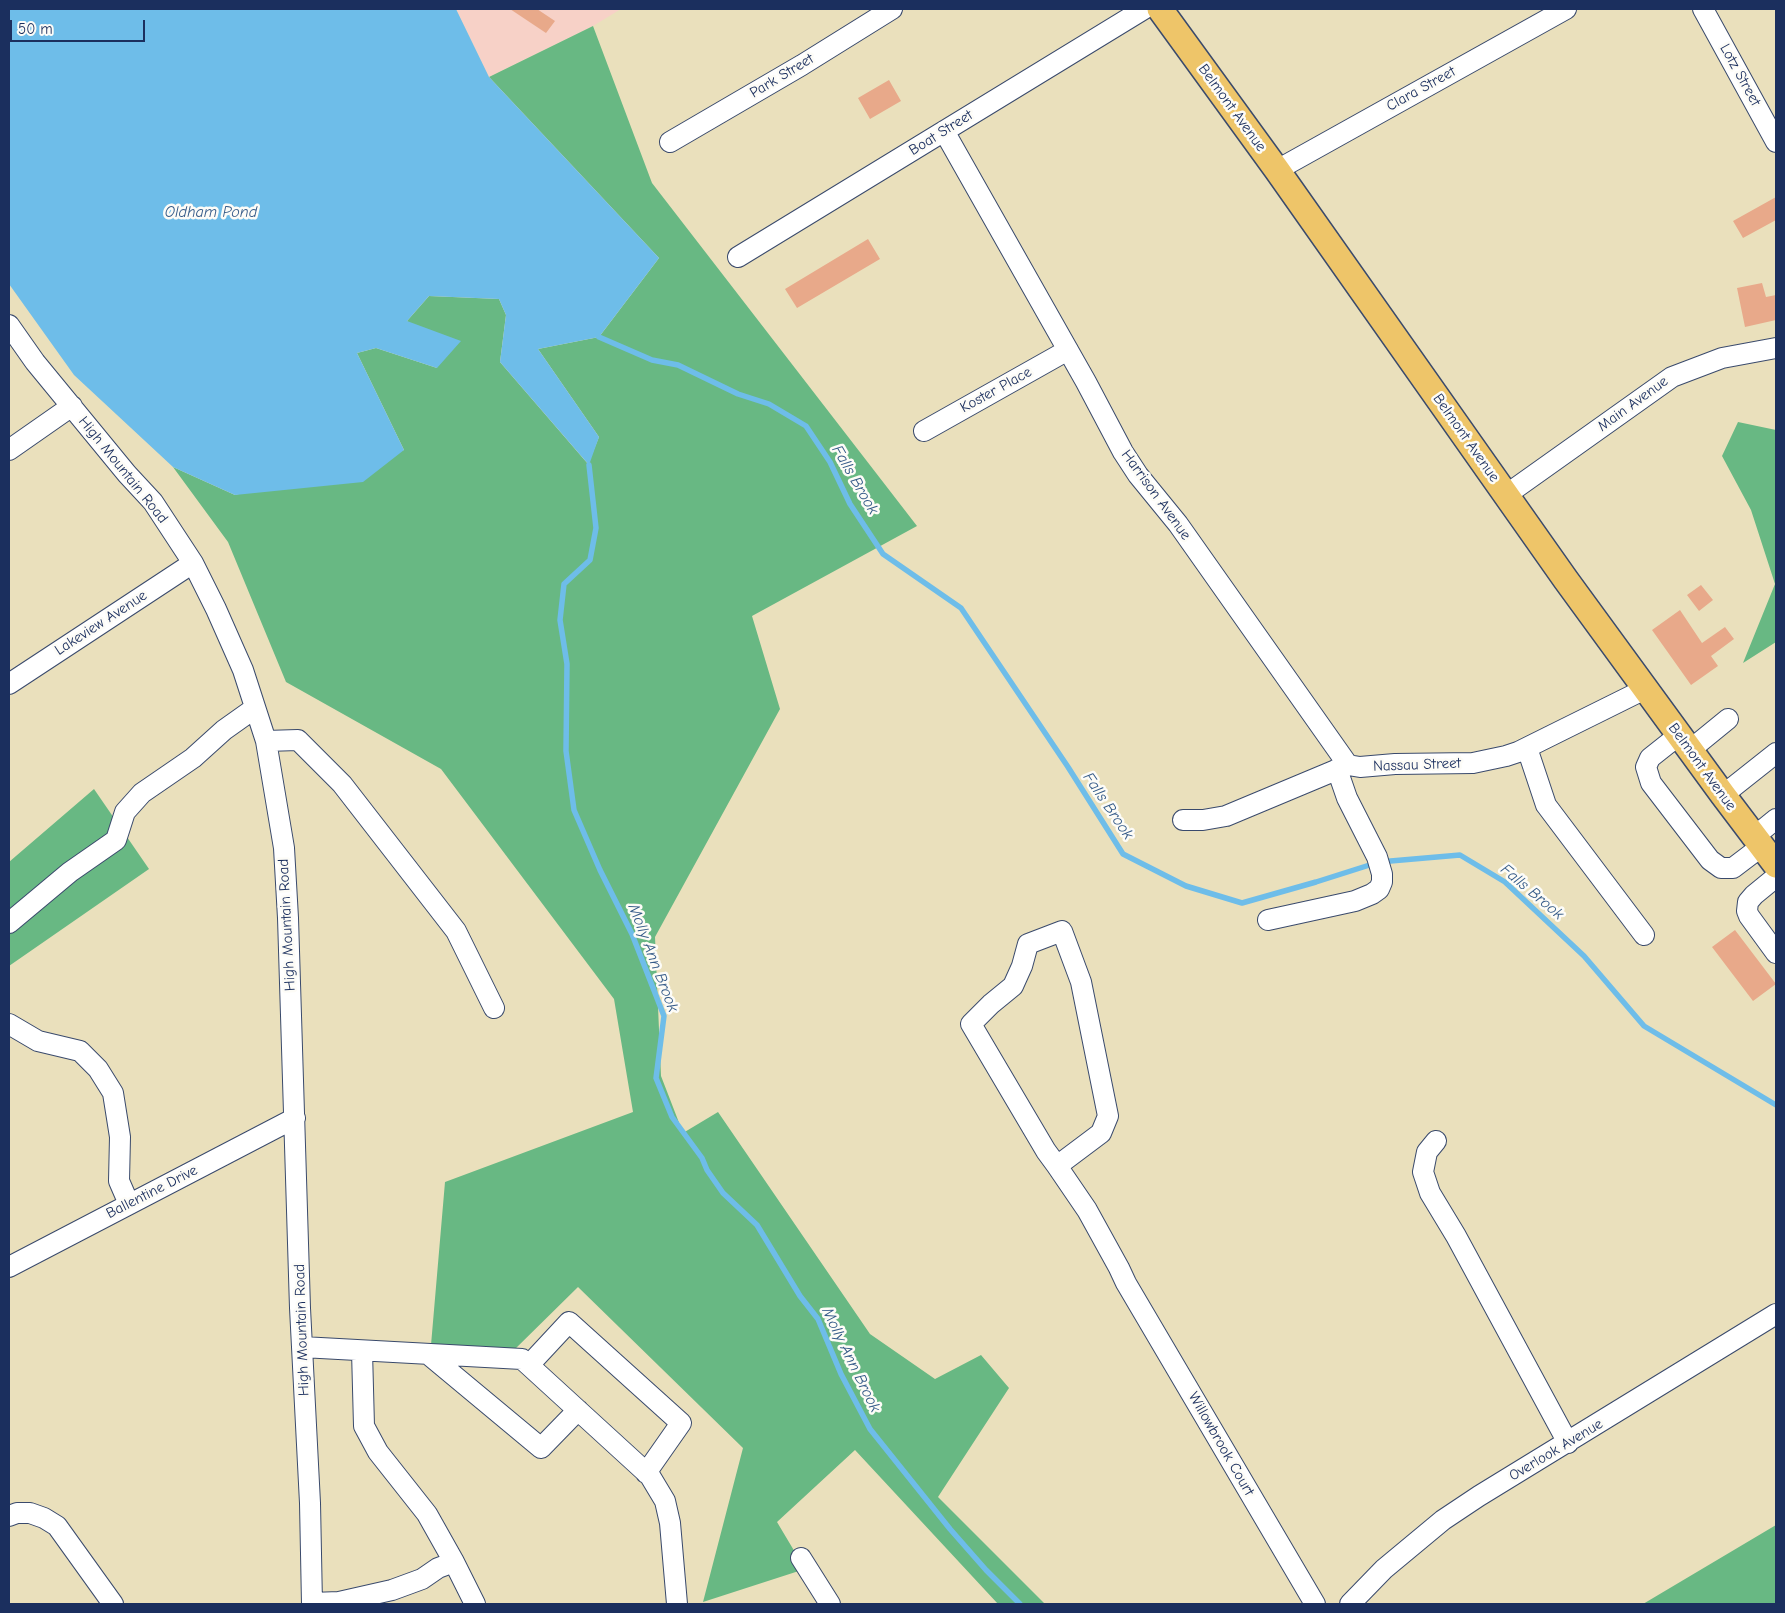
<!DOCTYPE html>
<html>
<head>
<meta charset="utf-8">
<style>
	body { margin:0 }
	#map { position:relative; width:1785px; height:1613px; overflow:hidden; background:#eae0bc; font-family:"Comic Neue",sans-serif }
	canvas { display:block }
	.frame { position:absolute; inset:0; border:10px solid #1b2f5e; pointer-events:none }
	.scale { position:absolute; left:10px; top:20px; width:135px; height:22px; box-sizing:border-box; border:2px solid #1b2f5e; border-top:0; padding-left:6px; font-size:15px; line-height:18px; white-space:nowrap; color:#1b2f5e; -webkit-text-stroke:4px #fdfcf7; paint-order:stroke }
</style>
</head>
<body>
<div id="map">
<canvas width="1785" height="1613"></canvas>
<div class="frame"></div>
<div class="scale">50 m</div>
</div>
<script>
const g = document.querySelector('canvas').getContext('2d');
g.lineJoin = 'round';
function paint(path, color) { g.fillStyle = color; g.fill(path, 'evenodd'); }
const shape = rows => new Path2D(rows.map(r => 'M' + r).join(''));
function strokePath(path, color, width, dash) { g.strokeStyle = color; g.lineWidth = width; g.lineCap = dash ? 'butt' : 'round'; g.setLineDash(dash || []); g.stroke(path); }
function drawText(font, color, halo, rows, align = 'center') {
  g.font = font + ' "Comic Neue",sans-serif'; g.lineWidth = 5; g.setLineDash([]); g.textBaseline = 'middle'; g.strokeStyle = halo; g.fillStyle = color; for (const [text, x, y, turn = 0] of rows) {
    g.save(); g.translate(x, y); g.rotate((+turn || 0) * Math.PI / 180); g.textAlign = isNaN(turn) ? turn : align; if (halo) g.strokeText(text, 0, 0); g.fillText(text, 0, 0); g.restore();
  }
}
const built = shape([
	[456,9,621,9,593,26,489,77]
]);
const forest = shape([
	[593,26,652,183,917,526,752,616,780,709,655,937,661,1076,683,1133,718,1112,870,1334,935,1379,981,1355,1009,1388,938,1497,1045,1604,998,1604,855,1450,777,1522,805,1569,703,1602,743,1448,578,1287,512,1352,431,1345,445,1182,633,1112,614,999,441,769,286,682,228,542,173,467,235,495,404,450,357,353,376,348,437,368,407,321,429,296,499,299,506,315,500,362,588,464,599,437,538,349,599,337,659,258,489,77],
	[1738,422,1776,430,1776,642,1743,663,1775,584,1751,510,1722,456],
	[94,789,149,869,9,966,9,862],
	[1776,1525,1776,1604,1643,1604]
]);
const water = shape([
	[9,9,456,9,489,77,659,258,599,337,538,349,599,437,589,465,500,362,506,315,499,299,429,296,407,321,461,341,437,368,376,348,357,353,404,450,363,482,235,495,173,467,74,375,9,284]
]);
const stream = shape([
	[599,337,652,360,678,365,738,394,769,404,806,426,830,462,850,504,883,554,961,608,1068,767,1123,854,1186,886,1242,903,1316,882,1379,862,1460,855,1505,882,1584,956,1644,1026,1776,1105],
	[589,465,596,528,590,560,564,584,560,620,567,664,566,751,574,810,600,870,632,934,664,1016,656,1078,672,1117,702,1158,707,1170,723,1193,757,1225,800,1296,818,1319,841,1374,870,1429,950,1529,986,1570,1020,1604]
]);
const building = shape([
	[510,9,537,9,555,21,546,33],
	[889,80,901,101,870,119,858,98],
	[1776,197,1776,220,1743,238,1733,221],
	[868,239,880,259,797,308,785,289],
	[1762,283,1766,297,1776,295,1776,320,1745,327,1737,288],
	[1701,585,1713,600,1699,611,1687,595],
	[1680,610,1702,643,1725,627,1734,639,1711,656,1718,666,1691,685,1652,630],
	[1735,930,1776,984,1753,1001,1712,947]
]);
const minor = shape([
	[1703,9,1776,142],
	[944,131,1086,382,1123,452,1138,475,1178,524,1348,765],
	[670,142,802,65,892,9],
	[1277,170,1566,9],
	[738,257,1144,9],
	[9,325,35,362,127,474,153,502,193,563,216,609,243,670,266,741,284,848,288,918,300,1308,310,1503,312,1604],
	[924,431,1068,350],
	[9,450,72,406],
	[1506,495,1672,377,1722,358,1776,348],
	[9,684,193,563],
	[1679,735,1650,758,1646,767,1651,783,1710,860,1721,868,1733,868,1762,846],
	[266,741,298,740,342,784,456,931,494,1008],
	[1527,748,1546,805,1644,935],
	[1690,750,1728,719],
	[1723,795,1776,753],
	[1183,820,1203,820,1226,816,1348,765,1360,767,1395,764,1473,763,1506,756,1518,752,1645,689],
	[1755,836,1776,819],
	[1776,877,1754,895,1748,902,1747,911,1749,916,1776,953],
	[1268,920,1355,901,1372,894,1379,889,1382,882,1382,874,1377,857,1347,798,1337,769],
	[9,923,70,872,116,840,125,812,142,793,193,758,224,730,255,708],
	[9,1024,38,1041,80,1051,98,1069,113,1093,120,1137,119,1181,129,1204],
	[1436,1141,1427,1152,1423,1172,1430,1193,1456,1236,1568,1443],
	[1057,1166,1101,1133,1108,1116,1081,982,1062,931,1028,944,1022,966,1013,986,991,1004,971,1024,1046,1151,1057,1166,1087,1210,1119,1268,1126,1283,1315,1604],
	[9,1267,295,1118],
	[302,1347,522,1359,650,1476,665,1501,670,1523,677,1604],
	[428,1354,541,1448,578,1410],
	[529,1365,569,1322,681,1423,646,1473],
	[9,1516,17,1513,30,1513,44,1518,57,1526,113,1604],
	[801,1558,830,1604],
	[454,1562,475,1604],
	[312,1603,339,1602,392,1590,422,1579,438,1568,454,1562,427,1514,378,1452,364,1426,362,1351],
	[1350,1604,1384,1569,1443,1520,1479,1496,1776,1314]
]);
const major = shape([
	[1160,9,1277,170,1566,580,1723,795,1776,865]
]);
const streetNames = [
	["Lotz Street",1740,75,61],
	["Park Street",782,76,-31],
	["Clara Street",1421,89,-29],
	["Belmont Avenue",1232,108,54],
	["Boat Street",941,133,-32],
	["Koster Place",996,390,-29],
	["Main Avenue",1633,404,-36],
	["Belmont Avenue",1466,438,55],
	["High Mountain Road",123,470,51],
	["Harrison Avenue",1156,495,54],
	["Lakeview Avenue",101,623,-33],
	["Nassau Street",1417,765,-2],
	["Belmont Avenue",1702,767,54],
	["High Mountain Road",287,925,-93],
	["Ballentine Drive",152,1192,-27],
	["High Mountain Road",302,1330,-92],
	["Willowbrook Court",1221,1444,60],
	["Overlook Avenue",1556,1450,-31]
];
const waterNames = [
	["Oldham Pond",211,212],
	["Falls Brook",855,480,60],
	["Falls Brook",1108,806,56],
	["Falls Brook",1532,892,40],
	["Molly Ann Brook",653,958,69],
	["Molly Ann Brook",851,1360,64]
];
paint(built, '#f7d1c7');
paint(forest, '#68b883');
paint(water, '#6ebde9');
strokePath(stream, '#6ebde9', 5.5);
paint(building, '#e8a98a');
strokePath(minor, '#3a4a6c', 22);
strokePath(major, '#3a4a6c', 28);
strokePath(minor, '#fff', 20);
strokePath(major, '#eec569', 25);
drawText('15px', '#1b2f5e', '#fdfcf7', streetNames);
drawText('italic 16px', '#345a88', '#fdfcf7', waterNames);
</script>
</body>
</html>
